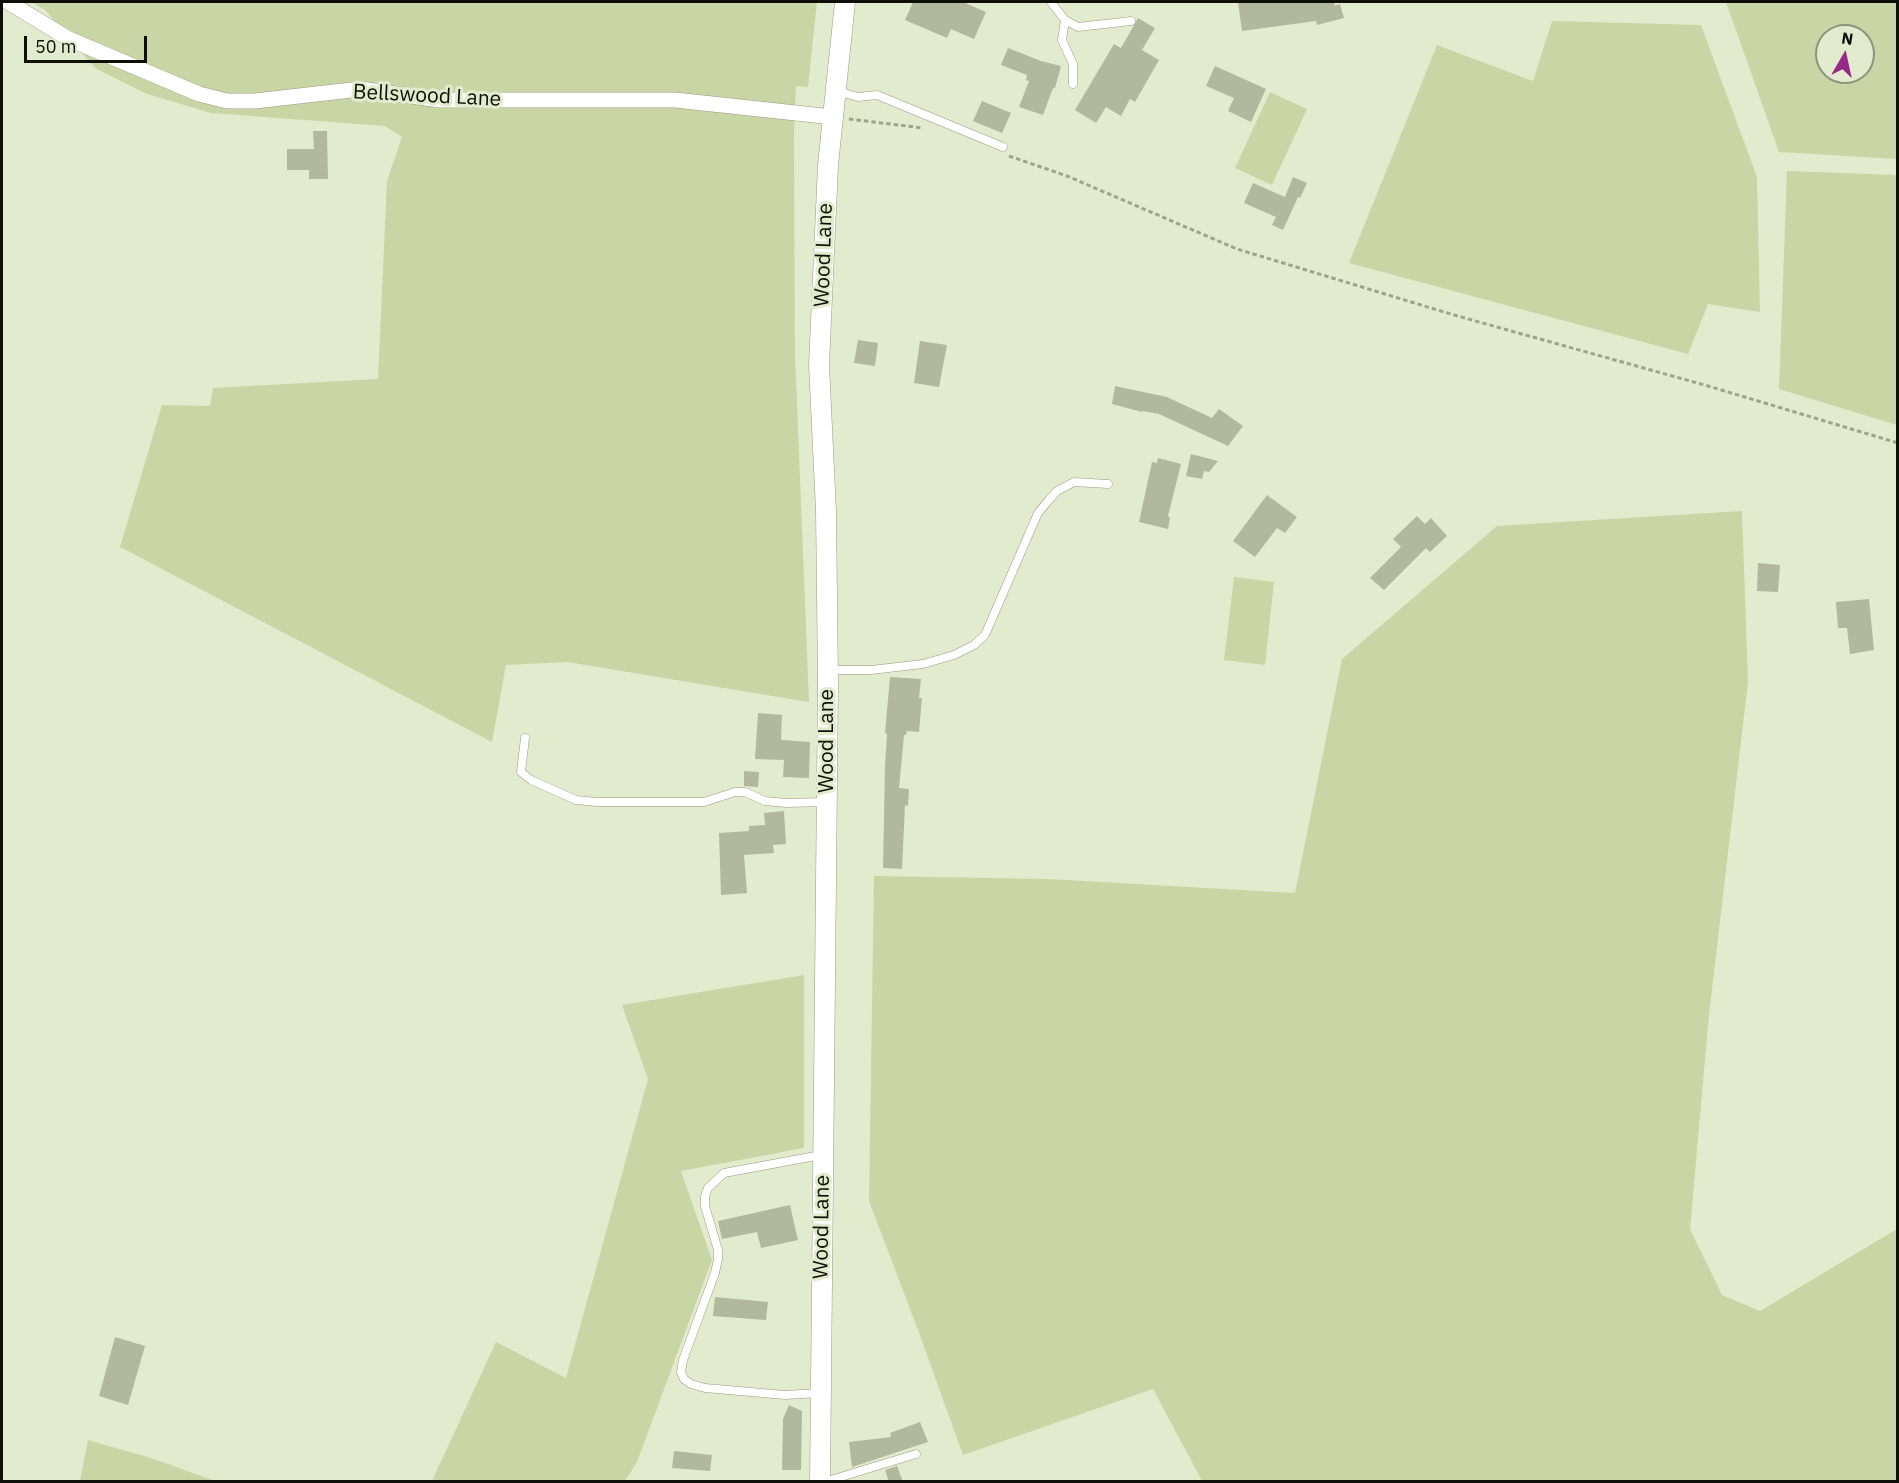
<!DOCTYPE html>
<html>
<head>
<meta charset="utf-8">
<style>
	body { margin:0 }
	#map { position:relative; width:1899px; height:1483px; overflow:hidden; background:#e3ebce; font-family:"IBM Plex Sans",sans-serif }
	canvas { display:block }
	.frame { position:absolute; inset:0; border:3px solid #0e1007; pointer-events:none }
	.north { position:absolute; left:1815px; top:24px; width:60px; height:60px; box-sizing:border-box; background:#e3ebce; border:2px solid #8e937e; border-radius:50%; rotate:9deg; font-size:16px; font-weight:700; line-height:24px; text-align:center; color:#0e1007 }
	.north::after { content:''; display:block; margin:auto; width:21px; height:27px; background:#952889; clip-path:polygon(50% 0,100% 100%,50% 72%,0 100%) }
	.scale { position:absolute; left:24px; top:36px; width:123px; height:27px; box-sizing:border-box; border:3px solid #0e1007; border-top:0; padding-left:8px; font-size:18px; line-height:21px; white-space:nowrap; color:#0e1007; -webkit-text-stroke:4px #e3ebce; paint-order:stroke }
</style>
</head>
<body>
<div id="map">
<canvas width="1899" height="1483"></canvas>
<div class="frame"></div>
<div class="north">N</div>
<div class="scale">50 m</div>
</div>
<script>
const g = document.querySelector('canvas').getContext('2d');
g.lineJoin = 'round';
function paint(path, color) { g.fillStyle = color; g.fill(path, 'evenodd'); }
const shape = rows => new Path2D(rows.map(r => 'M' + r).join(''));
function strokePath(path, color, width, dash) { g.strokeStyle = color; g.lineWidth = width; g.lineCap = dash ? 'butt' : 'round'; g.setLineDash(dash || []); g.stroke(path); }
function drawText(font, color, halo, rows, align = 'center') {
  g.font = font + ' "IBM Plex Sans",sans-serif'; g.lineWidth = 6; g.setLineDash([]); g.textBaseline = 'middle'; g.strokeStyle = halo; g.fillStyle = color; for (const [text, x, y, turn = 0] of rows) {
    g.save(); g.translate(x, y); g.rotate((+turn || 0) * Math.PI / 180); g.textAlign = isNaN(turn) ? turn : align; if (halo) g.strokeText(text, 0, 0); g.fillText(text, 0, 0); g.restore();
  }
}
const green = shape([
	[32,2,817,2,808,87,796,86,794,136,795,354,809,702,567,662,506,665,492,742,120,547,162,405,210,406,213,388,378,379,387,181,402,137,385,126,211,113,147,94,95,68,45,10],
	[1726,2,1897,2,1897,159,1779,152],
	[1827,36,1863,36,1863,72,1827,72],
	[1552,21,1701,25,1757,177,1760,312,1708,304,1688,354,1349,263,1437,45,1533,81],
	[1270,92,1307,109,1272,185,1235,168],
	[1787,171,1897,175,1897,425,1779,389],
	[1742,511,1748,682,1709,1015,1690,1229,1722,1295,1760,1311,1897,1229,1897,1481,1202,1481,1153,1389,963,1455,918,1330,869,1201,874,876,1048,879,1295,893,1342,659,1497,526],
	[1234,577,1274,582,1265,665,1224,660],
	[804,975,804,1148,681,1171,712,1260,637,1462,625,1481,432,1481,496,1342,566,1378,648,1079,622,1005],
	[88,1440,154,1459,215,1481,80,1481]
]);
const building = shape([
	[913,2,963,2,986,12,974,39,951,29,947,38,905,20],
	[1238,2,1334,2,1335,6,1340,4,1344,18,1317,25,1316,21,1242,31],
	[1138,18,1155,28,1142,50,1159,60,1135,102,1130,99,1121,116,1106,107,1096,123,1075,110,1114,44,1121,48],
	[1008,48,1041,61,1061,66,1055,88,1053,88,1043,115,1019,107,1029,81,1026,80,1027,75,1001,65],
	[1215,66,1266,89,1251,122,1228,111,1234,98,1206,86],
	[982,101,1011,113,1002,133,973,121],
	[313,131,327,131,328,179,309,179,309,170,287,170,287,149,314,149],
	[1293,177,1307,183,1300,198,1298,197,1283,230,1272,225,1276,217,1244,203,1253,183,1285,197],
	[858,340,878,343,875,366,854,363],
	[920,341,947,345,939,387,914,383],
	[1115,386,1167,397,1212,418,1219,409,1243,426,1228,446,1159,414,1143,411,1142,412,1112,404],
	[1191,454,1218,461,1209,472,1204,471,1202,479,1186,476],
	[1158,458,1181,464,1168,516,1170,518,1168,529,1139,522,1152,462,1157,463],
	[1267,495,1297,517,1285,533,1277,528,1255,557,1233,541],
	[1417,516,1425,524,1431,518,1447,536,1430,552,1426,548,1384,590,1370,578,1401,547,1393,539],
	[1758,563,1780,565,1778,592,1757,591],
	[1869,599,1874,650,1850,654,1847,628,1838,628,1836,602],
	[890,677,921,679,919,698,922,698,919,732,907,731,906,735,904,735,899,788,909,789,908,806,905,805,902,869,883,868,885,766,887,734,885,733],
	[758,713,782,715,781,740,810,742,809,778,783,777,784,760,755,759],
	[744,771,759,772,758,787,744,786],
	[784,811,786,844,773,845,774,853,744,855,747,893,721,895,719,833,749,831,749,826,765,825,764,813],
	[790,1205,798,1240,761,1248,757,1232,722,1239,718,1221],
	[715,1297,768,1302,766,1320,713,1316],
	[115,1337,145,1346,128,1405,99,1396],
	[789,1405,802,1411,801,1470,782,1470,783,1419],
	[920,1422,928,1442,852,1467,849,1442,891,1437,890,1433],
	[674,1451,712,1455,710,1471,672,1468],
	[897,1466,903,1482,889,1482,885,1470]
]);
const path = shape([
	[849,119,923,128],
	[1009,156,1067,176,1237,249,1454,315,1708,386,1898,443]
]);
const service = shape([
	[1051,2,1065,20,1078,27,1131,21],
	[1065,20,1062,40,1073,64,1073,84],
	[837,91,858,97,877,95,1003,147],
	[829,670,871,670,923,664,954,655,974,645,985,635,1038,513,1049,500,1057,491,1074,482,1108,484],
	[525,738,521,772,531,780,576,800,597,802,704,802,735,792,745,792,765,801,786,803,825,802],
	[819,1393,785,1395,705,1388,691,1384,684,1379,681,1372,683,1360,715,1273,718,1259,718,1250,705,1206,705,1196,708,1188,724,1173,821,1155],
	[824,1482,916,1454]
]);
const minor = shape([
	[8,2,69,39,199,94,227,101,255,101,360,89,440,100,675,100,833,117]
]);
const tertiary = shape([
	[820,1482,828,682,826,511,819,365,828,165,845,2]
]);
const streetNames = [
	["Bellswood Lane",427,96,3],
	["Wood Lane",824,255,-88],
	["Wood Lane",827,741,-90],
	["Wood Lane",822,1227,-89]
];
paint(green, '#cad5a5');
paint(building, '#b1b89d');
strokePath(service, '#959b81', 9);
strokePath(minor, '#959b81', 16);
strokePath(tertiary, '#959b81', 21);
strokePath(path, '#9da38d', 3, [4.5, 3]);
strokePath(service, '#fff', 8);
strokePath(minor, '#fff', 15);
strokePath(tertiary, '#fff', 20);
drawText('21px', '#0e1007', '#e3ebce', streetNames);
</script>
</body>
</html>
